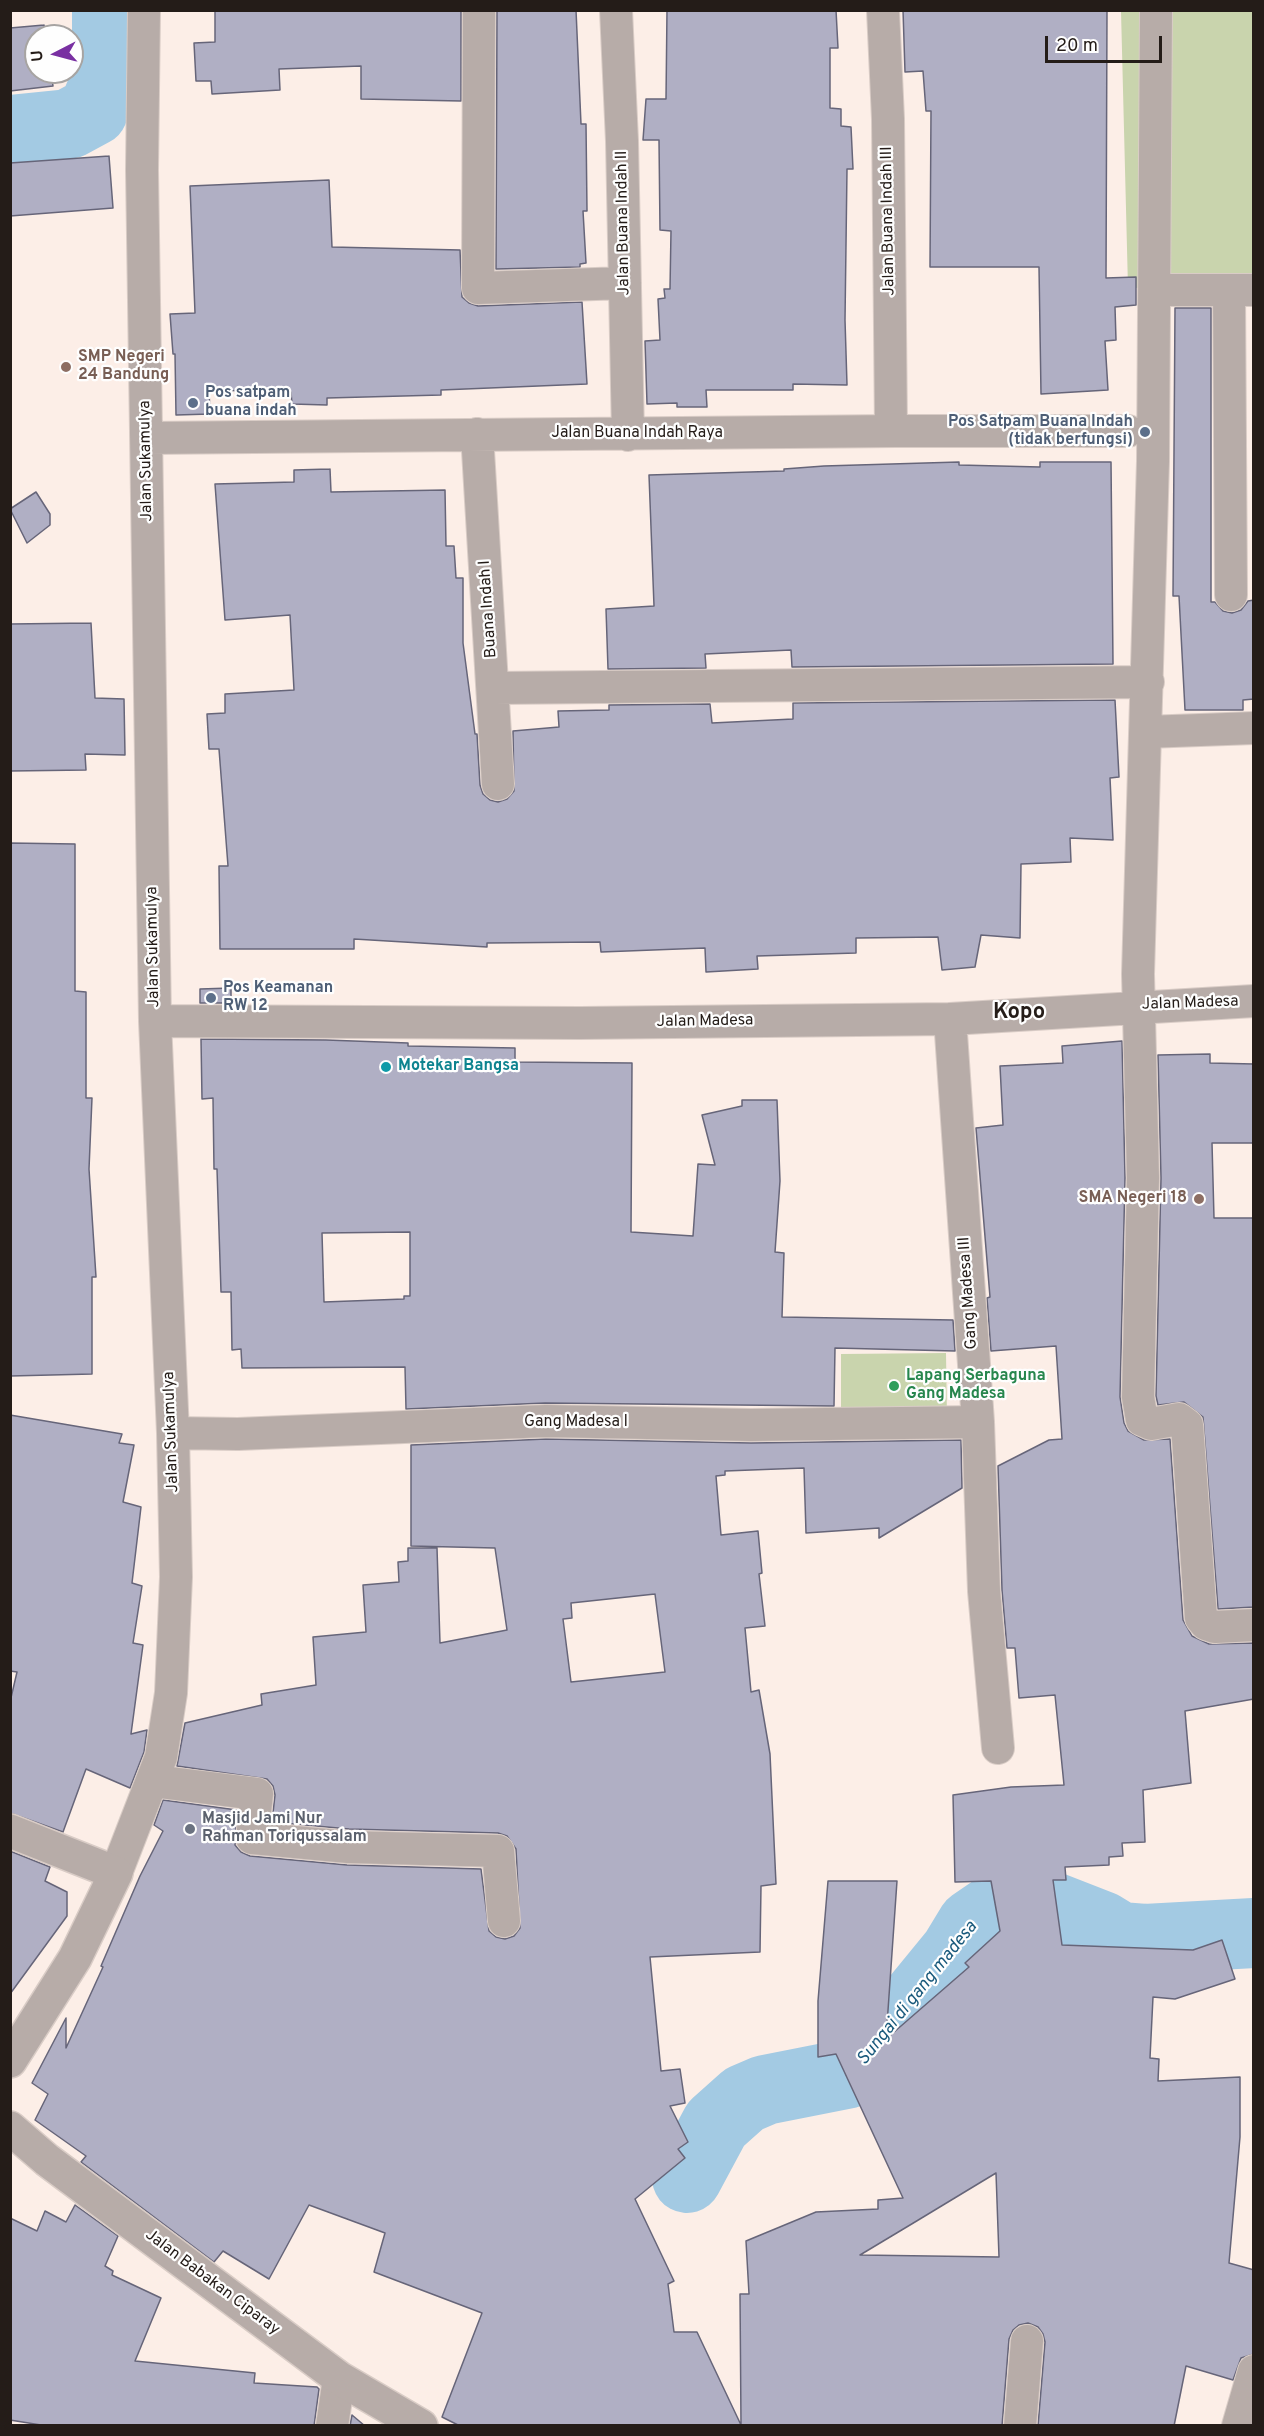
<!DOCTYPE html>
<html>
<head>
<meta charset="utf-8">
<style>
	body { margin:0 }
	#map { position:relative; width:1264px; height:2436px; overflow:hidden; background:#fceee7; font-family:Overpass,sans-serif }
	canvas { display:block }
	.frame { position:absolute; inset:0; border:12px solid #241c18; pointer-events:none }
	.north { position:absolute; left:24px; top:24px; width:60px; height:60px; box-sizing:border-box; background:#fefefe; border:2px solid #a7a4a2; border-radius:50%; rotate:264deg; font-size:16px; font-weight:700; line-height:24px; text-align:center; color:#241c18 }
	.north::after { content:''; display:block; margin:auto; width:21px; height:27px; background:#7930a2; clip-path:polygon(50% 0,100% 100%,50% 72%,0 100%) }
	.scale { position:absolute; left:1045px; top:36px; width:117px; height:27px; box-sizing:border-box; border:3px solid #241c18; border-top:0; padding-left:8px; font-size:18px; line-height:21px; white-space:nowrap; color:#241c18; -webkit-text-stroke:4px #fefefe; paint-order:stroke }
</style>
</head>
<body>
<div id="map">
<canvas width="1264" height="2436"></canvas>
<div class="frame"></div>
<div class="north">U</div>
<div class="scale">20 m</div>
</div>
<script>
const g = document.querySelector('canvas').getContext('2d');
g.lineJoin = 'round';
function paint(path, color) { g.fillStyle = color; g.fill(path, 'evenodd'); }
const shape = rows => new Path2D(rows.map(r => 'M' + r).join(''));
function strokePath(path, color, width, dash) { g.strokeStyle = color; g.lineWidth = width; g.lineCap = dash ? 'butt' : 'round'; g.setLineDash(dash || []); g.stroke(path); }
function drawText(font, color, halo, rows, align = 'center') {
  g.font = font + ' Overpass,sans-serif'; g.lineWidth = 4.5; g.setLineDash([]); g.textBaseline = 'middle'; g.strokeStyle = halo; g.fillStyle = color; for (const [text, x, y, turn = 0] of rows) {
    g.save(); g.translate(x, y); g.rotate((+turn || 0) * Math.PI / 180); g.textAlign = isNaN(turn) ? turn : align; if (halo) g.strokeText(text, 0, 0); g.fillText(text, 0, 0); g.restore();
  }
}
const green = shape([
	[1121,11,1253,11,1253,286,1128,288],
	[946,1353,947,1419,841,1420,841,1354]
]);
const river = shape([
	[10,130,69,124,93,111,107,78,107,10],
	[687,2178,716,2124,744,2099,765,2090,846,2074,860,2068,955,1952,972,1924,1007,1900,1043,1903,1102,1926,1120,1937,1145,1939,1254,1933]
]);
const building = shape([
	[215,10,461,10,461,101,361,99,361,66,279,69,280,90,212,94,211,81,196,81,194,43,215,42,215,10],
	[497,10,576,10,581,124,586,124,587,211,583,211,586,263,580,264,580,267,496,269,497,10],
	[667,10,836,10,838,48,830,48,830,108,841,109,841,126,851,127,853,169,847,169,845,320,847,385,793,384,793,390,706,390,707,407,677,407,677,403,647,404,645,341,660,340,658,299,665,298,664,289,670,289,671,231,660,230,659,140,643,140,646,99,666,99,667,10],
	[903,10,1107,10,1106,278,1136,277,1136,305,1115,307,1116,340,1105,341,1108,390,1041,394,1039,267,930,267,931,111,926,111,923,71,905,72,903,10],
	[44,25,46,36,36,36,36,72,51,72,53,86,10,91,10,28,44,25],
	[109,156,113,208,10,216,10,163,109,156],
	[329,180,332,247,460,250,462,297,469,303,478,306,582,302,587,384,441,390,441,395,327,398,327,405,292,404,291,392,209,390,210,414,176,415,175,354,173,354,170,314,195,313,190,186,329,180],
	[1175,308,1211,308,1211,602,1215,602,1223,611,1232,613,1241,610,1248,601,1254,600,1254,699,1243,700,1243,710,1185,710,1179,596,1173,596,1175,308],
	[959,462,959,465,1040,467,1040,462,1111,462,1113,664,792,667,791,650,705,654,706,668,608,669,606,609,654,606,649,475,784,471,784,469,824,466,959,462],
	[330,469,331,492,445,490,446,546,454,546,456,578,463,578,463,643,475,734,477,734,480,785,483,794,490,800,498,802,507,799,514,791,513,731,559,727,558,711,609,710,609,705,710,704,712,723,793,719,793,703,1115,700,1119,777,1110,778,1113,840,1070,838,1071,862,1021,864,1020,938,981,935,975,967,942,970,938,937,856,938,856,953,757,956,758,969,706,972,705,948,601,952,600,942,487,943,487,947,354,939,354,949,220,949,219,866,228,866,219,749,209,749,207,714,225,713,225,694,294,690,290,615,225,620,215,484,294,482,294,470,330,469],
	[36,492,50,514,50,525,27,543,10,509,36,492],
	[91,623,95,698,124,699,125,755,85,754,86,770,10,771,10,624,91,623],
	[10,843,75,844,75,991,86,992,86,1098,92,1098,89,1169,96,1277,92,1277,92,1374,10,1376,10,843],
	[231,988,231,1003,200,1003,200,989,231,988],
	[201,1039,326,1040,408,1043,408,1046,515,1048,515,1062,632,1063,631,1232,693,1236,698,1164,715,1165,702,1115,742,1106,742,1100,777,1100,780,1181,775,1252,784,1253,782,1317,953,1320,955,1351,835,1348,834,1406,545,1403,406,1409,405,1367,242,1368,241,1349,232,1350,231,1292,221,1292,217,1169,214,1169,213,1098,202,1099,201,1039],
	[410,1232,410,1296,404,1296,404,1299,324,1302,322,1233,410,1232],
	[1122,1041,1125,1178,1120,1397,1124,1423,1128,1431,1144,1440,1170,1439,1183,1620,1192,1636,1209,1644,1254,1643,1254,1699,1185,1711,1191,1783,1143,1790,1145,1842,1122,1843,1123,1856,1109,1857,1109,1865,1065,1867,1066,1880,1053,1880,1062,1945,1193,1950,1222,1940,1235,1979,1175,1999,1153,1997,1150,2058,1159,2059,1158,2081,1240,2077,1240,2137,1229,2263,1254,2270,1254,2354,1241,2358,1233,2380,1186,2366,1174,2426,1038,2426,1045,2342,1043,2334,1038,2327,1028,2323,1019,2325,1013,2330,1009,2339,1002,2426,460,2426,442,2417,482,2313,374,2272,385,2233,309,2205,269,2279,223,2251,214,2262,81,2162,86,2156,35,2120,48,2094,32,2083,66,2018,66,2048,103,1967,101,1966,140,1876,163,1831,154,1825,163,1800,237,1810,235,1845,241,1852,250,1856,347,1865,481,1869,489,1931,496,1937,505,1939,514,1936,520,1928,516,1849,507,1836,498,1833,349,1829,272,1822,275,1795,273,1786,267,1779,177,1766,185,1723,262,1705,261,1694,316,1685,313,1637,366,1632,363,1585,399,1582,398,1562,408,1561,408,1548,437,1548,440,1643,507,1630,495,1548,411,1546,411,1445,546,1439,751,1443,961,1440,962,1488,879,1538,879,1528,806,1533,804,1468,725,1471,725,1475,716,1476,721,1535,758,1531,762,1573,759,1574,765,1626,745,1628,751,1692,759,1690,770,1754,776,1884,761,1886,760,1952,650,1957,661,2071,680,2069,685,2103,670,2106,688,2142,678,2149,685,2158,635,2199,674,2281,668,2284,674,2332,697,2332,741,2425,740,2294,749,2294,746,2241,816,2212,878,2209,878,2200,903,2198,836,2054,818,2057,818,2001,828,1881,897,1881,886,2039,969,1967,965,1963,1000,1931,991,1881,955,1882,953,1795,1011,1787,1064,1785,1055,1695,1019,1698,1015,1648,1007,1648,1002,1590,998,1466,1049,1440,1062,1439,1056,1346,991,1351,987,1298,990,1297,976,1128,1003,1125,1000,1066,1063,1063,1062,1046,1122,1041],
	[655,1594,665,1672,571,1682,563,1619,572,1618,571,1603,655,1594],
	[996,2173,999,2257,860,2255,915,2222,996,2173],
	[1210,1054,1210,1063,1254,1064,1254,1143,1212,1143,1214,1218,1254,1218,1254,1607,1218,1609,1203,1417,1184,1402,1158,1405,1156,1396,1161,1178,1158,1055,1210,1054],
	[10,1415,122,1434,119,1443,134,1445,123,1502,141,1507,132,1583,142,1586,133,1643,143,1645,131,1734,147,1730,144,1752,130,1788,86,1769,63,1832,10,1813,10,1702,17,1672,10,1671,10,1415],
	[10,1851,50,1867,45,1881,67,1892,67,1916,10,1994,10,1851],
	[75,2205,118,2236,105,2266,113,2271,112,2275,161,2298,135,2361,255,2373,254,2383,317,2387,319,2389,314,2426,47,2426,10,2420,10,2218,37,2231,45,2211,66,2222,75,2205],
	[352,2415,365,2426,350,2426,352,2415]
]);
const minor = shape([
	[479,10,478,288,625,283],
	[616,10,622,141,628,435],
	[883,10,888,119,891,431],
	[1156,10,1153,461,1138,974,1143,1178,1138,1397,1142,1420,1151,1424,1179,1419,1187,1425,1201,1618,1206,1624,1215,1627,1254,1625],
	[1156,290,1254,290],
	[1229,290,1231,595],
	[477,434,498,784],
	[147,438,895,431,1128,431],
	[494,688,1148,682],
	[1146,732,1254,728],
	[950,1019,978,1422,984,1591,998,1748],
	[155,1021,580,1023,950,1019,1254,1001],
	[173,1433,238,1434,546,1421,751,1425,978,1422],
	[153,1781,257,1794,252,1838,348,1847,498,1851,504,1921],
	[116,1873,161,1757,171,1693,176,1577,173,1433,155,1021,142,170,144,10],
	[332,2426,339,2378],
	[1020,2426,1027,2341],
	[1238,2426,1254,2371]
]);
const tertiary = shape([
	[10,1831,116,1873,75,1958,10,2061],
	[10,2128,47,2160,339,2378,421,2426]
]);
const markers = [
	[66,367,6,"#8d6e63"],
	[193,403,6,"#5c6f8a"],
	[1145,432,6,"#5c6f8a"],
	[211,998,6,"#5c6f8a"],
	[386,1067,6,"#0f9aa8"],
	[1199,1199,6,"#8d6e63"],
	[894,1386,6,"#2e9e5b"],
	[190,1829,6,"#6b7280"]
];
const streetNames = [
	["Jalan Buana Indah III",889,221,-91],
	["Jalan Buana Indah II",624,223,-91],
	["Jalan Buana Indah Raya",637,434],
	["Jalan Sukamulya",147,461,-91],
	["Buana Indah I",489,609,-94],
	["Jalan Sukamulya",154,947,-91],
	["Jalan Madesa",1190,1004,-2],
	["Jalan Madesa",705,1022,-1],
	["Gang Madesa III",969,1293,-94],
	["Gang Madesa I",576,1423],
	["Jalan Sukamulya",172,1432,-92],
	["Jalan Babakan Ciparay",212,2283,37]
];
const educationNames = [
	["SMP Negeri",78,358],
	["24 Bandung",78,376],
	["SMA Negeri 18",1187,1199,"right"]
];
const serviceNames = [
	["Pos satpam",205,394],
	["buana indah",205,412],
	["Pos Satpam Buana Indah",1133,423,"right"],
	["(tidak berfungsi)",1133,441,"right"],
	["Pos Keamanan",223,989],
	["RW 12",223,1007]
];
const cultureNames = [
	["Motekar Bangsa",398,1067]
];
const leisureNames = [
	["Lapang Serbaguna",906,1377],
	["Gang Madesa",906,1395]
];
const worshipNames = [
	["Masjid Jami Nur",202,1820],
	["Rahman Toriqussalam",202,1838]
];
const waterNames = [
	["Sungai di gang madesa",918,1994,-51]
];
const districtNames = [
	["Kopo",1019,1014]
];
paint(green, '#c9d4ad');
strokePath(river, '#a3cae3', 70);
paint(building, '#b0afc4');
strokePath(building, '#666579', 1.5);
strokePath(minor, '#d9ccc6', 34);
strokePath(tertiary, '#d9ccc6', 36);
strokePath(minor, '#b7aca8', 32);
strokePath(tertiary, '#b7aca8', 33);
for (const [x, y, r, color] of markers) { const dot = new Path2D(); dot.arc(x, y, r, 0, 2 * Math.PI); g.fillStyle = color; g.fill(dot); strokePath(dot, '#fefefe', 2); }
drawText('16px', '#241c18', '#fefefe', streetNames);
drawText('bold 16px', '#785e54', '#fefefe', educationNames, 'left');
drawText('bold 16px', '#4e5e75', '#fefefe', serviceNames, 'left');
drawText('bold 16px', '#0d838f', '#fefefe', cultureNames, 'left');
drawText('bold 16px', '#27864d', '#fefefe', leisureNames, 'left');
drawText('bold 16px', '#5b616d', '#fefefe', worshipNames, 'left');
drawText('italic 18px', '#1a5a7c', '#fefefe', waterNames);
drawText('bold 22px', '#241c18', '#fefefe', districtNames);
</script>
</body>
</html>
